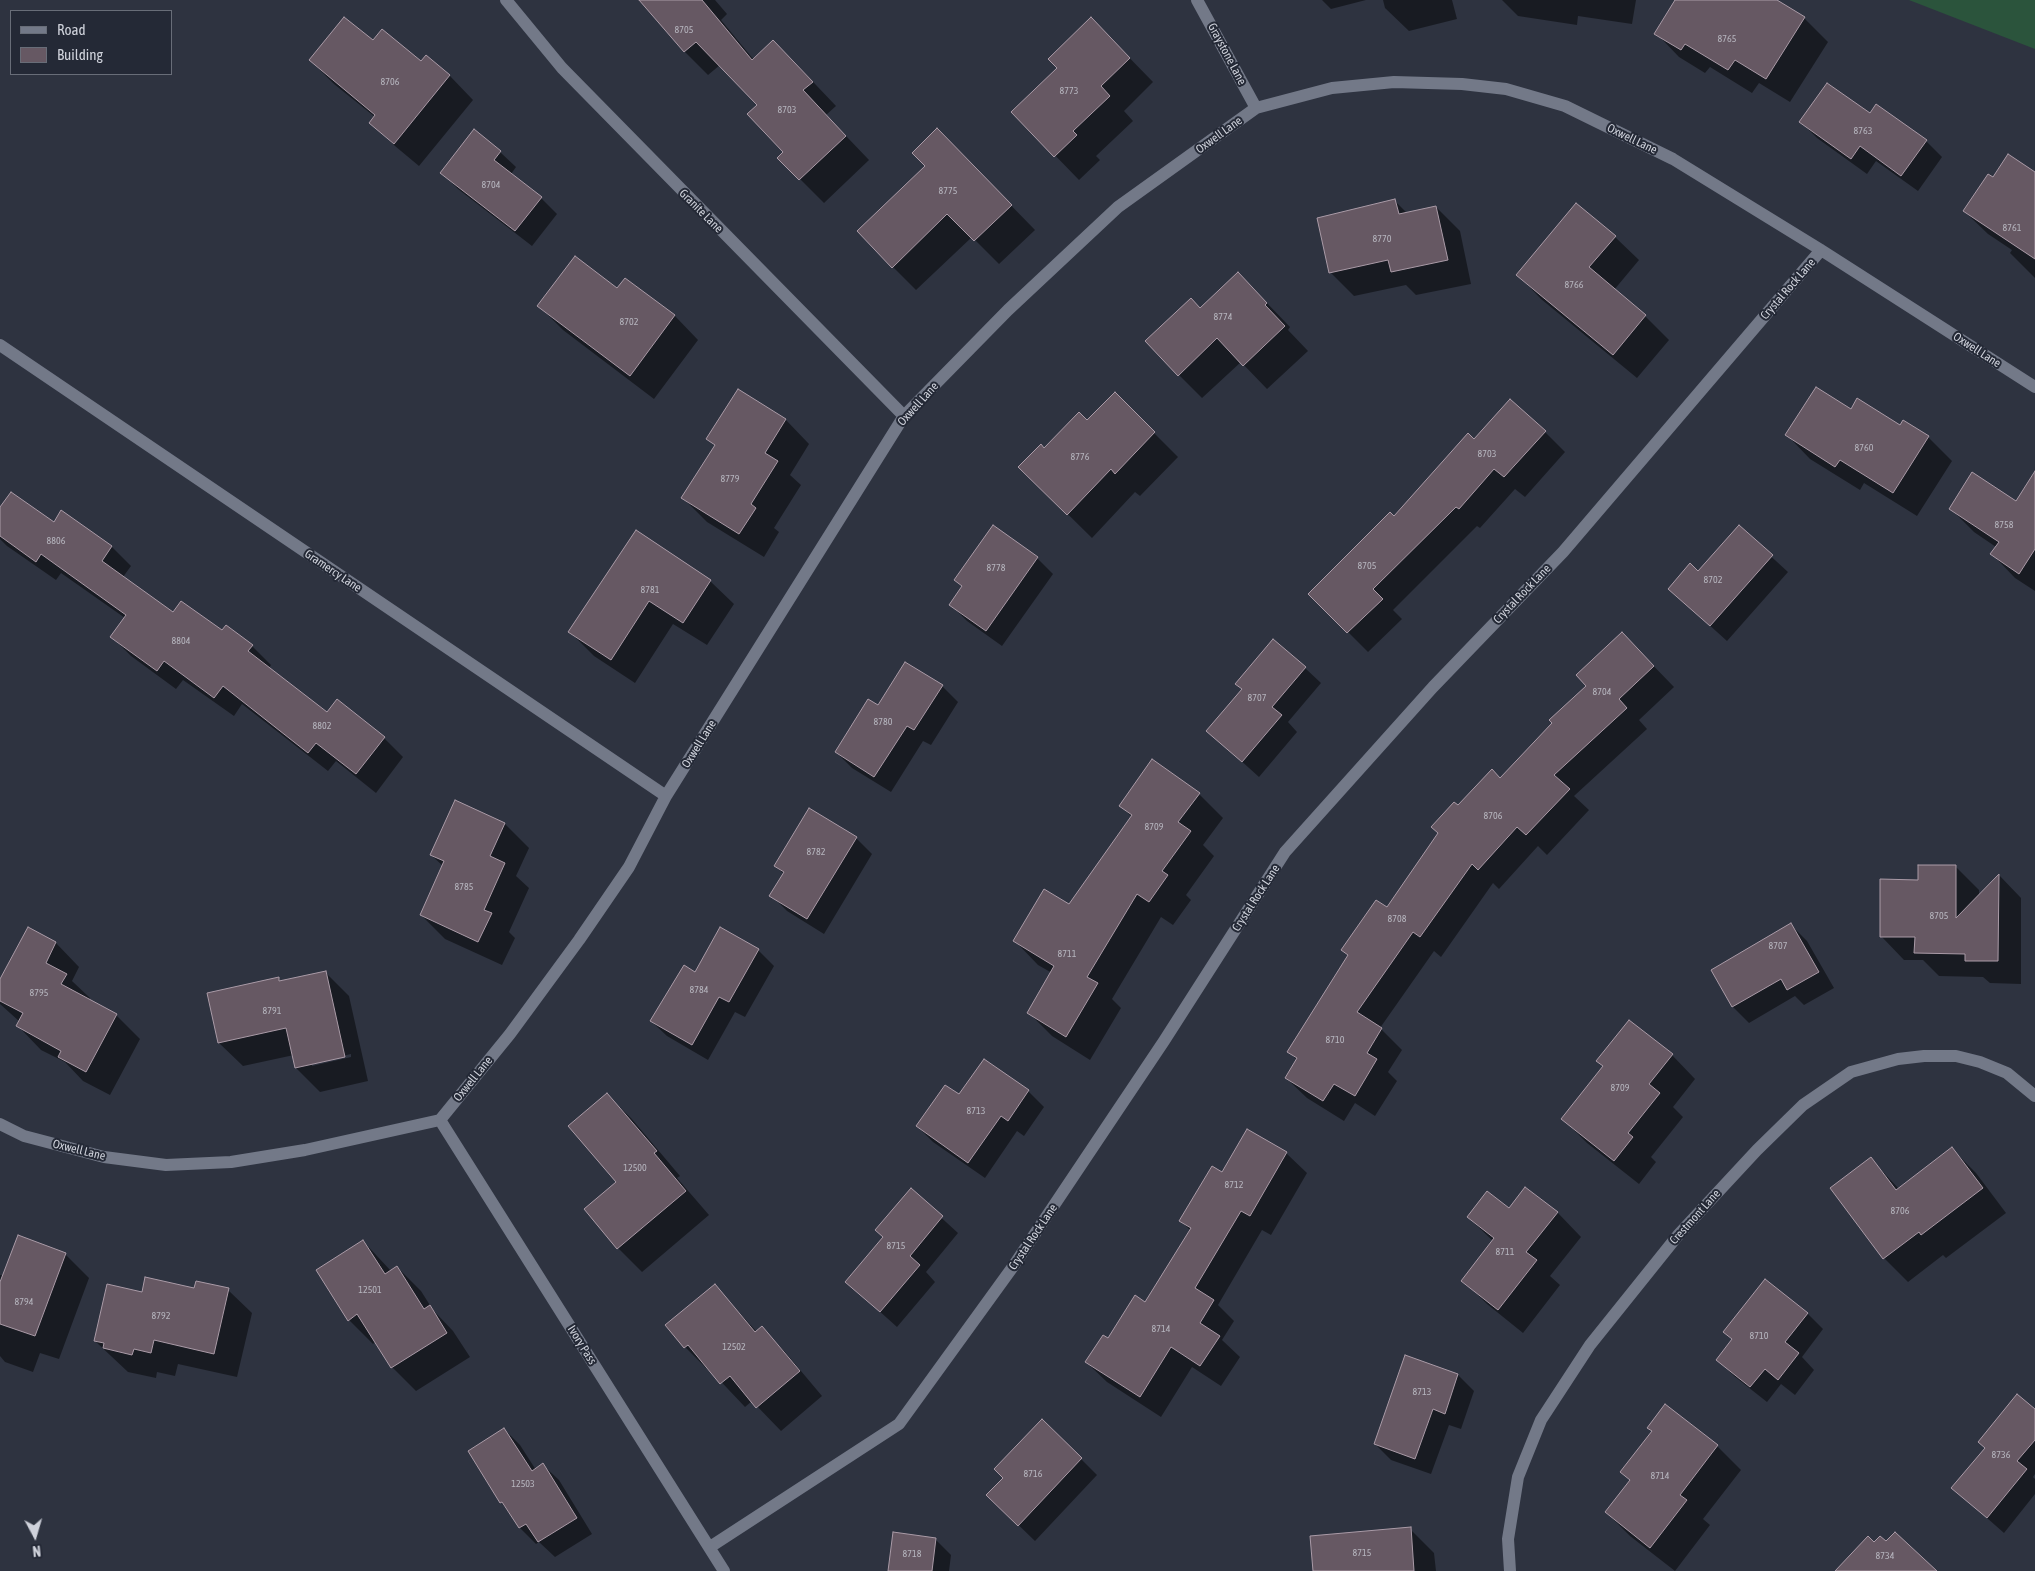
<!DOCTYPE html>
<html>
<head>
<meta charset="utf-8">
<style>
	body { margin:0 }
	#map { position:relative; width:2035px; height:1571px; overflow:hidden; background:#2e3340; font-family:"Asap Condensed",sans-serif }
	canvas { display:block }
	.legend { position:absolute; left:10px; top:10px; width:162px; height:65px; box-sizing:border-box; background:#242936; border:1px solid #686d78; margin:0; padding:6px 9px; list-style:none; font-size:15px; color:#cfd2db }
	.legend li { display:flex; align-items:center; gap:10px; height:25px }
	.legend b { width:25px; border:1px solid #686d78 }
	.north { position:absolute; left:10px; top:1511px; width:50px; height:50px; -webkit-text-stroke:4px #242936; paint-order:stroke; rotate:174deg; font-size:14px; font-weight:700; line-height:20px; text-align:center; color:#cfd2db }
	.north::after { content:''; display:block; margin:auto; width:18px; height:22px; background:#cfd2db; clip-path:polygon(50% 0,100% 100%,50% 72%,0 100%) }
</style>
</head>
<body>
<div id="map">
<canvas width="2035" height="1571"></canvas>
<ul class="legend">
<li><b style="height:6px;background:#737988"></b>Road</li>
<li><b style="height:14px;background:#665863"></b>Building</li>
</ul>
<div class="north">N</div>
</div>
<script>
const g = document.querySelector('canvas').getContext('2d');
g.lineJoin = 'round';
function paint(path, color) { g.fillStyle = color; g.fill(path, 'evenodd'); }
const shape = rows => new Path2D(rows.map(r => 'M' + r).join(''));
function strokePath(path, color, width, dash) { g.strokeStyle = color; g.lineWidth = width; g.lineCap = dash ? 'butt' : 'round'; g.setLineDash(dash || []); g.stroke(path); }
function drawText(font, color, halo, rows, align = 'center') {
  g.font = font + ' "Asap Condensed",sans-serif'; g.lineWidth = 4; g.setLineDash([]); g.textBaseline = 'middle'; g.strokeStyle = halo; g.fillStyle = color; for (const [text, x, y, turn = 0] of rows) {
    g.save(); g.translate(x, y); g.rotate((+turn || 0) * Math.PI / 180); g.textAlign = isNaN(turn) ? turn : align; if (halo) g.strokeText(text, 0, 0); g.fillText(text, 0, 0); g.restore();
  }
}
const green = shape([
	[1909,0,2035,0,2035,49]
]);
const shadow = shape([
	[652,0,715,0,727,14,721,20,754,60,797,65,836,106,826,115,869,160,824,203,779,158,785,152,758,105,720,65,708,75,684,51],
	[1322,0,1366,0,1331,9],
	[1383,0,1452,0,1457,19,1409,31,1385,8],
	[1502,0,1636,0,1632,24,1578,16,1577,25,1518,16],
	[1676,0,1775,0,1804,18,1828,42,1790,102,1759,83,1752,93,1710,67,1705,73,1679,57,1656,33],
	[373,42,421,63,426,57,450,76,473,100,419,166,395,146,371,123,375,117,334,84,310,60],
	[1115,43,1153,82,1124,111,1133,121,1096,156,1100,160,1079,180,1013,112],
	[1870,115,1926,141,1942,157,1918,191,1876,161,1867,174,1817,138,1801,122],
	[500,152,516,167,511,174,541,198,557,214,532,246,458,189,442,173],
	[961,154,1035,230,999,264,972,237,916,290,893,267],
	[2035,174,2035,278,2010,253,2012,250,1988,234,1964,211,1993,179],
	[1395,201,1407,213,1436,207,1460,231,1471,284,1416,295,1406,285,1354,296,1330,272],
	[1615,237,1639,260,1614,290,1645,316,1669,340,1637,378,1541,299,1518,275],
	[1238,273,1290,327,1288,330,1308,351,1267,389,1241,362,1202,398,1179,375,1200,309],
	[625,280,675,316,698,340,654,399,563,330,539,306,617,290],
	[738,391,786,420,809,444,790,475,801,485,774,528,779,532,764,557,707,522,683,498,715,446,708,439],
	[1115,394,1178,457,1140,496,1135,492,1092,538,1020,467,1087,422],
	[1851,411,1900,427,1904,422,1928,437,1952,461,1917,516,1864,483,1860,490,1810,459,1787,435],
	[1545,432,1565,452,1525,497,1515,489,1480,528,1477,526,1393,610,1402,619,1368,652,1310,594,1394,518,1474,441],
	[2035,500,2035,591,2015,578,1992,554,1996,547,1974,532,1951,509],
	[0,510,54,523,62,512,112,547,131,566,123,577,173,614,223,632,252,646,271,665,269,668,327,714,384,738,403,757,376,793,336,761,328,771,242,704,234,716,183,680,176,689,131,656,112,637,125,618,61,573,56,580,7,546,0,539],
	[1739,527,1788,572,1727,641,1686,604,1698,573],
	[636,532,710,581,734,604,707,645,673,624,635,683,594,656,570,632],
	[1037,558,1053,574,1002,646,967,621,951,605,963,587,955,580],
	[1642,654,1674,687,1639,720,1647,729,1574,796,1589,810,1547,855,1538,846,1499,889,1493,883,1441,957,1434,951,1380,1028,1402,1050,1388,1072,1397,1081,1375,1116,1355,1103,1344,1121,1307,1098,1286,1078,1297,1060,1289,1052,1349,956,1343,950,1387,909,1458,807,1500,779],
	[1305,668,1321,683,1288,722,1297,732,1259,777,1208,731],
	[942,686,958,702,931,745,923,741,891,792,852,768,836,752,878,707],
	[1199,794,1223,818,1203,845,1214,856,1186,895,1191,900,1173,925,1161,917,1112,999,1121,1008,1090,1060,1052,1036,1028,1012,1052,973,1038,965,1015,941,1069,905,1132,817,1121,806],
	[456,802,505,824,529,848,516,876,529,888,509,932,515,938,502,965,445,939,421,915,443,866,431,855],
	[810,810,856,838,872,854,824,934,787,911,771,895,784,874,775,866],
	[1956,867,1979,890,1979,896,1999,875,2021,898,2021,984,1990,983,1983,977,1939,976,1923,960,1904,960,1881,936,1919,881],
	[1791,925,1807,941,1834,988,1804,1005,1795,996,1749,1023,1733,1007,1713,970],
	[28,928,56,943,79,967,72,981,90,998,89,1000,116,1015,140,1039,110,1095,83,1081,65,1062,41,1050,18,1026,20,1022,0,1004,0,981],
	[758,950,774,966,745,1017,735,1012,708,1060,667,1036,651,1021,696,973],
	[325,972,349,996,368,1081,320,1092,296,1068,294,1055,243,1066,219,1043,278,978,282,982],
	[351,1054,351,1057,312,1066,312,1063],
	[1672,1055,1695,1079,1673,1107,1683,1117,1651,1157,1656,1162,1639,1184,1587,1143,1563,1119,1604,1067,1598,1061],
	[984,1061,1028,1091,1044,1107,1024,1136,1017,1131,985,1178,933,1142,917,1126,960,1096],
	[607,1095,631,1118,680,1176,677,1178,709,1215,642,1272,618,1248,618,1182],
	[1952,1149,1976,1173,2006,1213,1946,1258,1943,1255,1908,1282,1884,1258,1831,1188,1871,1159,1899,1189],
	[1286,1153,1307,1173,1271,1235,1262,1230,1218,1305,1234,1321,1222,1340,1240,1357,1221,1386,1192,1367,1161,1417,1107,1382,1086,1362,1145,1303,1191,1231,1180,1220,1223,1174],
	[1526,1188,1558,1213,1581,1237,1550,1276,1560,1285,1523,1333,1487,1304,1463,1280,1493,1241,1468,1217,1509,1210],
	[911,1190,958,1233,926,1272,935,1282,897,1327,847,1282,884,1237],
	[363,1241,391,1271,397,1267,421,1291,433,1310,453,1331,470,1357,416,1391,392,1367,376,1341,373,1344,349,1320],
	[65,1254,89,1278,59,1359,40,1353,33,1372,5,1362,0,1356,0,1275,4,1276],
	[715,1286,757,1332,762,1328,785,1352,822,1396,781,1431,752,1401,745,1407,710,1370,709,1371,685,1347,667,1326],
	[195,1290,228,1290,252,1313,237,1377,178,1364,175,1376,157,1372,156,1378,128,1372,95,1341,143,1294],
	[1807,1313,1823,1329,1802,1357,1814,1370,1795,1395,1781,1384,1767,1402,1734,1376,1718,1360,1733,1340,1725,1332],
	[1406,1357,1458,1375,1474,1391,1461,1429,1449,1425,1431,1474,1391,1460,1375,1444],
	[1665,1406,1717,1446,1741,1470,1703,1519,1710,1525,1675,1571,1630,1536,1606,1512,1631,1481,1622,1472,1653,1432],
	[2035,1410,2035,1474,2033,1477,2035,1479,2035,1494,2004,1533,1953,1488],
	[504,1429,520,1445,536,1470,543,1465,559,1480,592,1534,555,1557,539,1542,536,1544,520,1528,501,1502,469,1451],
	[1081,1459,1097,1475,1035,1541,1004,1511],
	[1410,1529,1434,1553,1436,1571,1314,1571],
	[935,1539,951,1555,949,1571,890,1571]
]);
const building = shape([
	[639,0,702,0,752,60,773,40,813,82,803,90,846,136,799,180,777,158,783,152,747,114,757,105,696,42,684,52,639,0],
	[1675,0,1777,0,1805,17,1766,79,1735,60,1728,70,1685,44,1681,50,1654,34,1675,0],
	[344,17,373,40,382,29,421,61,426,55,450,75,394,144,369,123,375,115,309,60,344,17],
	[1091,17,1130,58,1101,86,1110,96,1073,131,1077,135,1054,157,1011,112,1057,68,1048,59,1091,17],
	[1827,83,1870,113,1876,104,1927,140,1901,176,1860,146,1851,159,1799,122,1827,83],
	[937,128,1012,205,974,241,947,214,892,268,857,231,925,166,912,153,937,128],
	[474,129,501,151,494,160,542,197,515,231,440,173,474,129],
	[2008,154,2035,172,2035,259,1963,211,1988,174,1993,177,2008,154],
	[1395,199,1399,214,1436,206,1448,260,1391,272,1388,260,1329,273,1317,218,1395,199],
	[1576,203,1616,236,1589,267,1646,315,1613,355,1516,275,1576,203],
	[575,256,617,288,625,278,675,315,630,376,537,306,575,256],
	[1238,272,1267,303,1265,305,1285,326,1243,366,1217,338,1178,376,1145,341,1191,298,1200,308,1238,272],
	[1816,387,1851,409,1857,398,1900,425,1903,420,1929,436,1893,493,1840,460,1835,467,1785,435,1816,387],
	[738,389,786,419,765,453,778,461,751,504,756,508,739,534,681,498,715,445,706,439,738,389],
	[1115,392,1155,432,1115,474,1111,469,1067,515,1018,467,1041,444,1044,448,1079,412,1087,420,1115,392],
	[1510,399,1546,431,1504,477,1494,469,1459,509,1456,507,1373,589,1383,599,1347,633,1308,594,1390,512,1394,516,1468,433,1474,439,1510,399],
	[2035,471,2035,549,2019,574,1990,554,1999,542,1949,509,1972,472,2016,501,2035,471],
	[11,492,54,522,61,510,112,546,102,561,173,612,181,601,222,630,226,625,253,645,248,651,327,712,337,699,385,737,356,774,316,743,308,753,223,686,214,698,164,661,157,671,110,637,126,615,41,554,36,562,0,536,0,507,11,492],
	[993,525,1038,557,986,631,949,605,962,586,954,580,993,525],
	[1739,525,1773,555,1710,626,1668,589,1690,563,1698,571,1739,525],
	[636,530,711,580,683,623,649,601,611,660,568,632,636,530],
	[1622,632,1654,666,1619,699,1627,708,1554,775,1570,789,1526,835,1517,827,1478,870,1472,864,1420,937,1413,932,1357,1012,1382,1028,1367,1053,1377,1059,1355,1096,1334,1084,1323,1101,1285,1078,1297,1058,1287,1052,1348,955,1341,950,1376,900,1387,907,1438,833,1431,827,1454,802,1458,805,1492,769,1500,778,1552,723,1549,720,1586,686,1576,675,1622,632],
	[1273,639,1306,667,1272,707,1282,715,1242,762,1206,731,1242,689,1235,684,1273,639],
	[905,662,943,685,914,730,907,726,874,777,835,752,868,699,878,705,905,662],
	[1152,759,1200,793,1178,822,1191,831,1162,871,1168,875,1149,902,1137,894,1087,977,1098,983,1066,1037,1027,1013,1054,966,1013,941,1044,889,1069,904,1132,815,1119,806,1152,759],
	[455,800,505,823,490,856,505,863,484,910,492,913,478,942,420,915,444,861,430,855,455,800],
	[809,808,857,837,807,919,769,896,784,872,774,866,809,808],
	[1918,865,1956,865,1956,918,1999,874,1998,961,1965,961,1965,954,1914,953,1915,937,1880,937,1880,879,1918,880,1918,865],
	[1791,923,1819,972,1787,990,1781,979,1732,1007,1711,970,1791,923],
	[28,927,56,942,46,963,67,974,61,984,117,1014,86,1072,58,1057,61,1051,16,1026,23,1013,0,1001,0,979,28,927],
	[720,927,759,949,729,1002,719,997,692,1045,650,1021,684,965,695,972,720,927],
	[326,971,345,1057,295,1068,286,1028,218,1043,207,993,279,977,279,981,326,971],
	[1629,1020,1673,1054,1649,1084,1660,1093,1628,1133,1633,1137,1614,1161,1561,1119,1603,1066,1596,1061,1629,1020],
	[984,1059,1029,1090,1008,1121,1001,1116,968,1163,916,1126,945,1085,959,1094,984,1059],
	[607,1093,657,1151,654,1153,686,1191,617,1249,584,1209,616,1182,568,1126,607,1093],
	[1247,1129,1287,1152,1250,1216,1241,1211,1195,1288,1214,1300,1200,1323,1220,1336,1200,1366,1171,1347,1140,1397,1085,1362,1103,1335,1108,1338,1135,1295,1145,1302,1191,1228,1179,1221,1212,1166,1222,1172,1247,1129],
	[1952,1147,1983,1188,1921,1235,1919,1232,1883,1259,1830,1188,1871,1157,1896,1190,1952,1147],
	[1525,1187,1558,1212,1526,1252,1537,1260,1498,1310,1461,1281,1494,1238,1467,1217,1487,1191,1509,1208,1525,1187],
	[911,1188,943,1216,910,1256,920,1265,880,1312,845,1282,883,1237,875,1230,911,1188],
	[18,1235,66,1253,35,1336,0,1324,0,1282,18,1235],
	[363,1240,385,1274,397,1266,424,1309,430,1305,447,1333,391,1368,357,1314,348,1321,316,1270,363,1240],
	[145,1277,194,1288,196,1281,229,1288,214,1354,154,1340,151,1353,134,1349,132,1355,103,1348,104,1343,94,1341,107,1284,142,1292,145,1277],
	[1765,1279,1808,1313,1785,1342,1799,1353,1778,1380,1765,1369,1750,1387,1716,1360,1732,1339,1723,1332,1765,1279],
	[715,1284,755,1332,762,1326,800,1371,756,1408,730,1376,720,1384,688,1345,684,1348,665,1325,715,1284],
	[1405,1355,1458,1374,1445,1414,1433,1409,1415,1459,1374,1444,1405,1355],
	[2017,1394,2035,1409,2035,1440,2017,1461,2027,1469,1987,1518,1951,1488,1985,1448,1978,1442,2017,1394],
	[1665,1404,1718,1445,1680,1495,1687,1500,1650,1548,1605,1512,1630,1480,1620,1472,1652,1431,1647,1428,1665,1404],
	[1042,1419,1082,1458,1018,1526,986,1495,1003,1478,994,1469,1042,1419],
	[504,1428,532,1471,543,1463,577,1518,538,1542,526,1524,519,1528,502,1502,500,1503,468,1451,504,1428],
	[1411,1527,1414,1571,1313,1571,1310,1536,1411,1527],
	[893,1532,936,1538,932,1571,888,1571,893,1532],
	[1895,1532,1937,1571,1835,1571,1868,1536,1874,1542,1880,1536,1886,1541,1895,1532]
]);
const minor = shape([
	[506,0,562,68,904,416],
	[1197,0,1256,108],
	[0,345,666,796],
	[440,1120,724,1571],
	[0,1124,24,1136,104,1157,166,1165,231,1162,305,1150,440,1120,510,1034,579,940,629,867,666,796,904,416,1008,310,1118,207,1256,108,1332,88,1394,82,1462,84,1506,89,1565,106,1673,159,1821,250,2035,387],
	[710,1547,899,1424,1012,1268,1164,1041,1285,852,1433,687,1563,552,1821,250],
	[1510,1571,1508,1539,1518,1477,1541,1420,1590,1345,1679,1234,1757,1150,1803,1105,1851,1072,1898,1059,1924,1056,1956,1056,1980,1062,2007,1073,2035,1096]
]);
const numberNames = [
	["8705",684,30],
	["8765",1727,39],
	["8706",390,82],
	["8773",1069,91],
	["8703",787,110],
	["8763",1863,131],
	["8704",491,185],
	["8775",948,191],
	["8761",2012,228],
	["8770",1382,239],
	["8766",1574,285],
	["8774",1223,317],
	["8702",629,322],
	["8760",1864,448],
	["8703",1487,454],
	["8776",1080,457],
	["8779",730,479],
	["8758",2004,525],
	["8806",56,541],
	["8705",1367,566],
	["8778",996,568],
	["8702",1713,580],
	["8781",650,590],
	["8804",181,641],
	["8704",1602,692],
	["8707",1257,698],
	["8780",883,722],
	["8802",322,726],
	["8706",1493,816],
	["8709",1154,827],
	["8782",816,852],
	["8785",464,887],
	["8705",1939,916],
	["8708",1397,919],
	["8707",1778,946],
	["8711",1067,954],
	["8784",699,990],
	["8795",39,993],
	["8791",272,1011],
	["8710",1335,1040],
	["8709",1620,1088],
	["8713",976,1111],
	["12500",635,1168],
	["8712",1234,1185],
	["8706",1900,1211],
	["8715",896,1246],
	["8711",1505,1252],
	["12501",370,1290],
	["8794",24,1302],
	["8792",161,1316],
	["8714",1161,1329],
	["8710",1759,1336],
	["12502",734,1347],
	["8713",1422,1392],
	["8736",2001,1455],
	["8716",1033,1474],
	["8714",1660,1476],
	["12503",523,1484],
	["8715",1362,1553],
	["8718",912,1554],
	["8734",1885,1556]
];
const streetNames = [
	["Graystone Lane",1227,54,62],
	["Oxwell Lane",1219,135,-36],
	["Oxwell Lane",1632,139,26],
	["Granite Lane",701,211,45],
	["Crystal Rock Lane",1788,289,-49],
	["Oxwell Lane",1977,350,33],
	["Oxwell Lane",918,404,-48],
	["Gramercy Lane",333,571,34],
	["Crystal Rock Lane",1522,594,-46],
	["Oxwell Lane",699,744,-58],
	["Crystal Rock Lane",1256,898,-57],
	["Oxwell Lane",473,1079,-51],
	["Oxwell Lane",79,1150,14],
	["Crestmont Lane",1695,1217,-48],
	["Crystal Rock Lane",1033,1237,-56],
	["Ivory Pass",582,1345,58]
];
paint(green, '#2b543c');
paint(shadow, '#0007');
paint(building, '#665863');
strokePath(building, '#aa9ba7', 1);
strokePath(minor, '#737988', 12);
drawText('10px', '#b5b4bd', null, numberNames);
drawText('12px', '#cfd2db', '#242936', streetNames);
</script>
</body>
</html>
